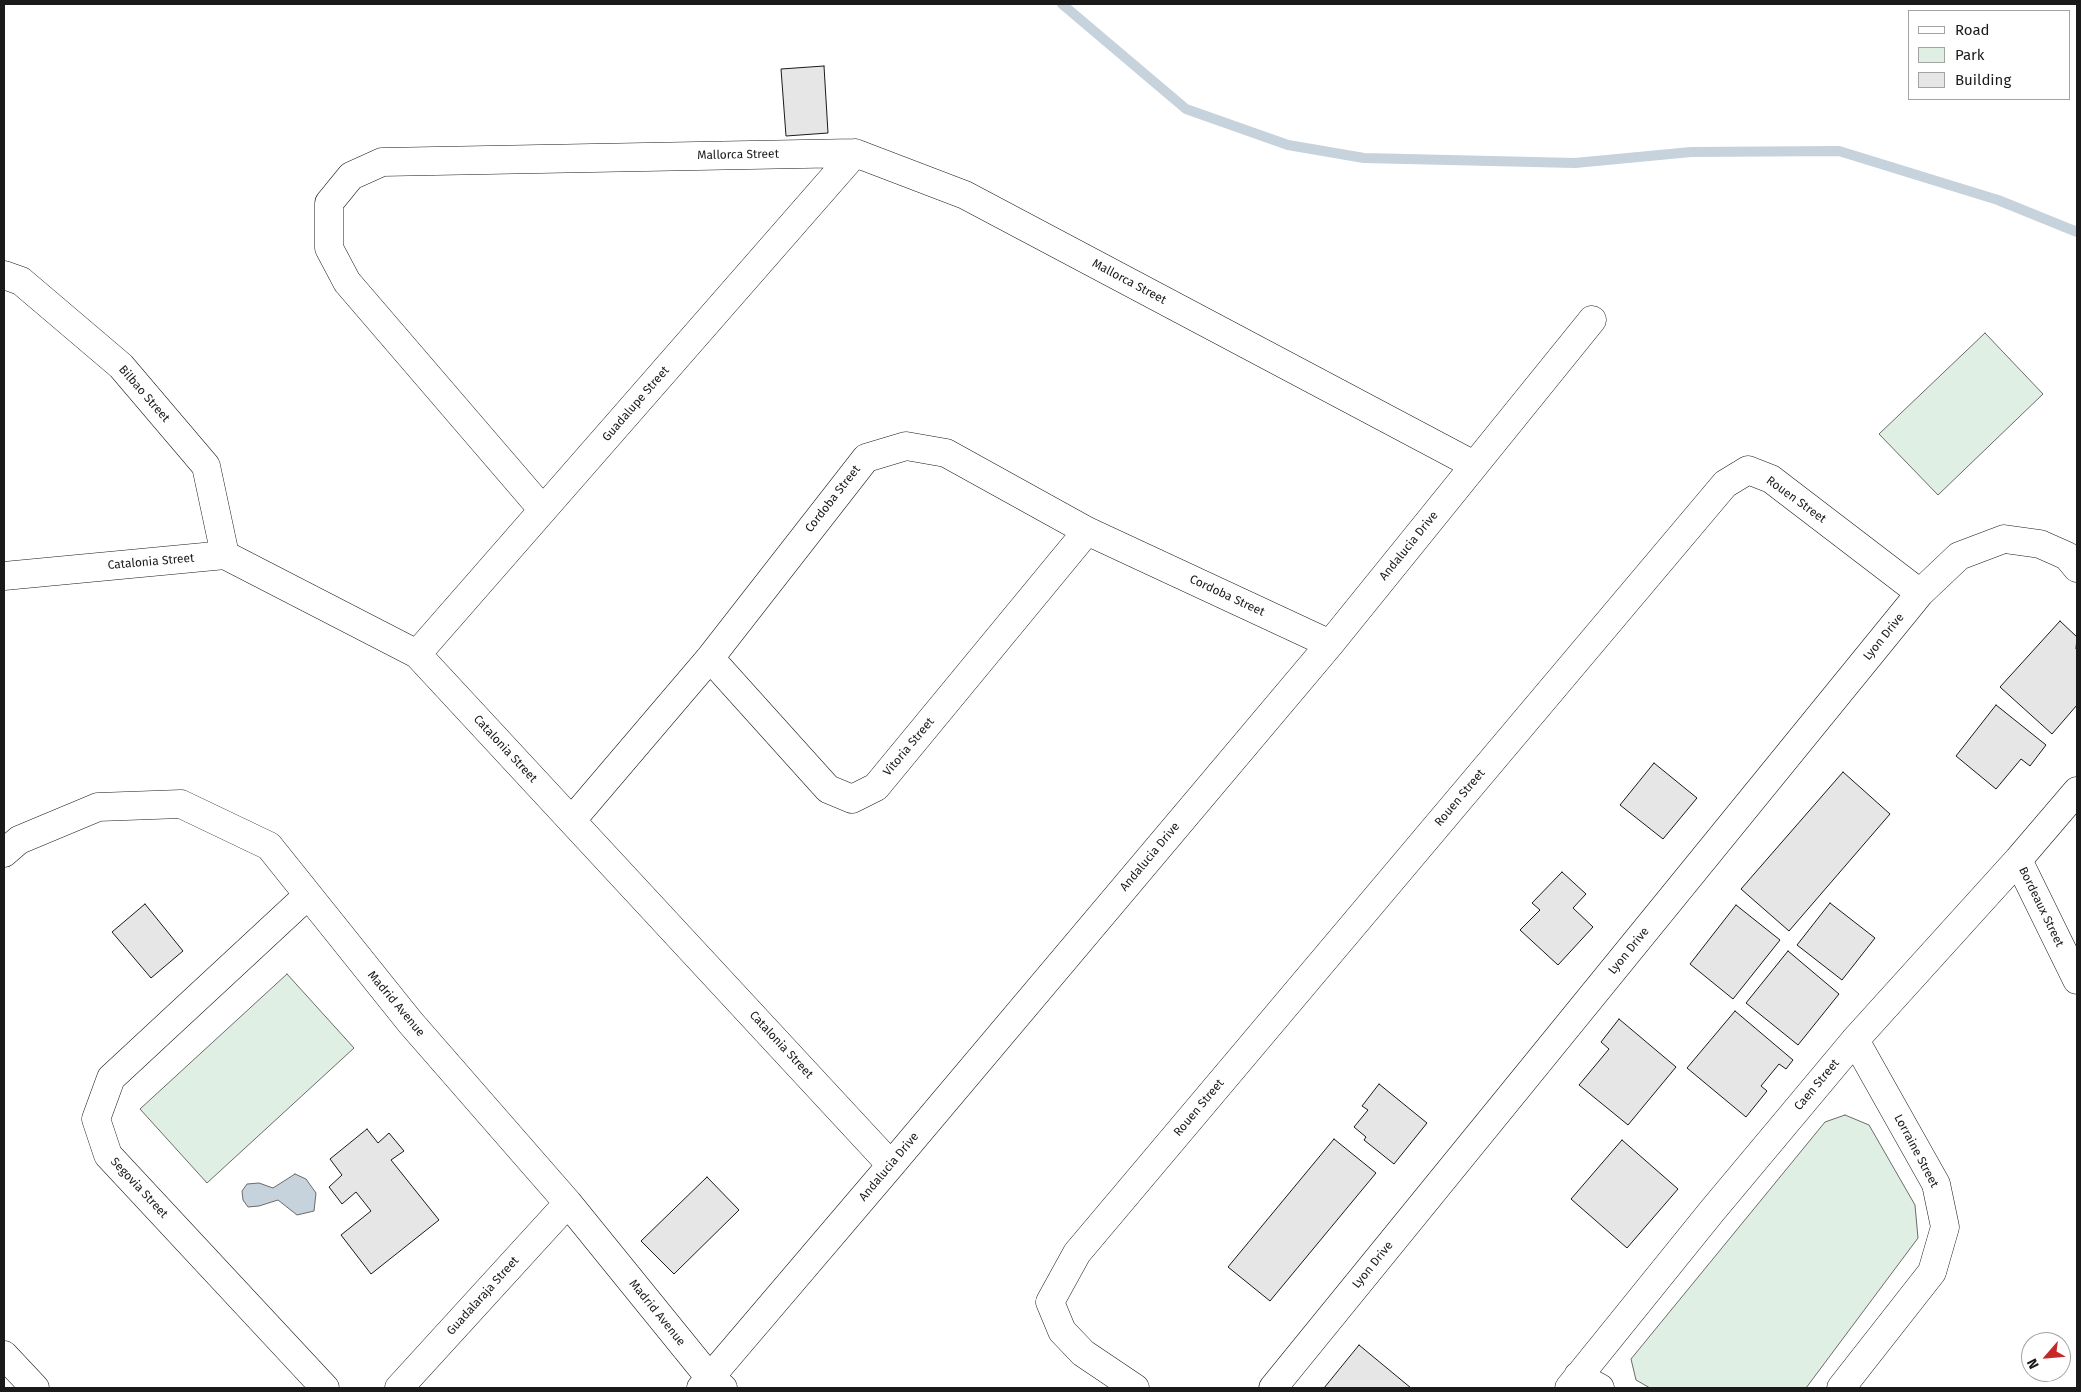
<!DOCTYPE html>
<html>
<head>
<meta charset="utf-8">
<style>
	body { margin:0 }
	#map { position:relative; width:2081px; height:1392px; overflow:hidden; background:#fff; font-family:"Fira Sans",sans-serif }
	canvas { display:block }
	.frame { position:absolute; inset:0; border:5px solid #1a1a1a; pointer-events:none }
	.legend { position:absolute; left:1908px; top:10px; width:162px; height:90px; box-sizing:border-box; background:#fff; border:1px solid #a3a3a3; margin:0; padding:6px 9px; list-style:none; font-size:15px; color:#1a1a1a }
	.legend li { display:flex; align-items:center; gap:10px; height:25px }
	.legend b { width:25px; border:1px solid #a3a3a3 }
	.north { position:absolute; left:2021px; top:1332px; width:50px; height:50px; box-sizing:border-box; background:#fff; border:1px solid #a3a3a3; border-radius:50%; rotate:243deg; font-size:14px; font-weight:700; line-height:20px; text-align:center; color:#1a1a1a }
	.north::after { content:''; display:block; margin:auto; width:18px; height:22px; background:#c62828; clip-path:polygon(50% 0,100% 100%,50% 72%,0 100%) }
</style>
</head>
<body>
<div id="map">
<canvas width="2081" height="1392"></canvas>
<div class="frame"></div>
<ul class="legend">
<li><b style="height:6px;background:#fff"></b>Road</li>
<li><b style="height:14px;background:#e0efe3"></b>Park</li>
<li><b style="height:14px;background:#e6e6e6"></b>Building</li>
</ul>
<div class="north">N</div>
</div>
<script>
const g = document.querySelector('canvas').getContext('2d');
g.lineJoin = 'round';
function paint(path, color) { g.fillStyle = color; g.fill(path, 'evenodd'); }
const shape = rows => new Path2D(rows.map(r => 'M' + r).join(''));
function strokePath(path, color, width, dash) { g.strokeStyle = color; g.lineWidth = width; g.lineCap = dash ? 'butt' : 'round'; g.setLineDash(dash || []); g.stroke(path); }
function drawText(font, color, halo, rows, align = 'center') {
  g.font = font + ' "Fira Sans",sans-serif'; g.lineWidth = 4; g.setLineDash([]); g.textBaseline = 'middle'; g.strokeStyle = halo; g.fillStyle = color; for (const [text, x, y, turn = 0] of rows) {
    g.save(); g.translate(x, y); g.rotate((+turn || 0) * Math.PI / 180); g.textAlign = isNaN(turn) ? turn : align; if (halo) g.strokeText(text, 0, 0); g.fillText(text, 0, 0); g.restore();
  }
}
const green = shape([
	[1985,333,2043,394,1938,495,1879,434,1985,333],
	[287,974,354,1048,207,1183,140,1109,287,974],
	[1845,1115,1869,1125,1915,1205,1918,1238,1806,1388,1650,1388,1636,1380,1631,1359,1825,1122,1845,1115]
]);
const water = shape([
	[295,1174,306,1179,316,1193,314,1211,297,1215,278,1200,259,1206,248,1207,243,1200,242,1191,247,1184,259,1183,273,1188,295,1174]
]);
const stream = shape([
	[1062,4,1186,109,1288,145,1364,158,1575,163,1691,152,1839,151,1998,200,2077,232]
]);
const building = shape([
	[824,66,828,133,786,136,781,69,824,66],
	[2060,621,2077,637,2076,649,2077,650,2077,705,2052,734,2000,687,2060,621],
	[1996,705,2046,745,2030,766,2021,759,1996,789,1956,756,1996,705],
	[1654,763,1697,798,1663,839,1620,805,1654,763],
	[1843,772,1890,814,1789,931,1741,889,1843,772],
	[1562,872,1586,894,1573,908,1593,927,1558,965,1520,930,1540,910,1532,903,1562,872],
	[1830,903,1875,938,1842,980,1797,945,1830,903],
	[145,904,183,951,151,978,112,932,145,904],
	[1736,905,1780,940,1733,999,1690,964,1736,905],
	[1788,951,1839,994,1798,1045,1746,1003,1788,951],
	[1735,1011,1793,1060,1786,1069,1779,1064,1761,1086,1767,1091,1746,1117,1687,1068,1735,1011],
	[1619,1019,1676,1067,1628,1125,1579,1085,1609,1049,1601,1042,1619,1019],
	[1379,1084,1427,1123,1394,1164,1364,1140,1366,1137,1354,1127,1368,1110,1362,1106,1379,1084],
	[367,1129,378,1143,389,1133,404,1151,391,1160,439,1220,371,1274,341,1235,371,1211,356,1192,342,1204,329,1187,342,1175,330,1159,367,1129],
	[1334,1139,1376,1173,1270,1301,1228,1267,1334,1139],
	[1622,1140,1678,1189,1627,1248,1571,1199,1622,1140],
	[707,1177,739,1210,674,1274,641,1241,707,1177],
	[1359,1345,1411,1388,1324,1388,1359,1345]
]);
const minor = shape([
	[4,275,21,281,121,366,206,466,225,555],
	[543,510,347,282,329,248,329,203,351,176,382,162,855,153,965,195,1474,465],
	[4,576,225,555,417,654,891,1165],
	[417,654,855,153],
	[710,658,828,789,852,799,876,787,1087,531],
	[572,820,710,658,866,458,906,446,946,453,1087,531,1330,644],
	[4,853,19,840,98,807,181,804,269,846,410,1022,568,1203,710,1378,723,1388],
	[2018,860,2077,980],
	[307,896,111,1078,96,1119,108,1155,325,1388],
	[4,1355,35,1388],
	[1578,1376,1600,1388],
	[399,1388,568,1203],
	[701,1388,891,1165,1330,644,1592,320],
	[1135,1388,1083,1353,1062,1331,1050,1302,1077,1253,1725,484,1748,470,1771,479,1920,593],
	[1273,1388,1920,593,1959,556,2004,539,2040,544,2067,556,2077,568],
	[1569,1388,1712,1211,1855,1040,2018,860,2077,791],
	[1841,1388,1932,1272,1945,1227,1936,1184,1855,1040]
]);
const streetNames = [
	["Mallorca Street",738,155,-1],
	["Mallorca Street",1129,282,28],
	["Bilbao Street",144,394,49],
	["Guadalupe Street",636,404,-49],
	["Cordoba Street",833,499,-52],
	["Rouen Street",1796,500,36],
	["Andalucia Drive",1409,546,-51],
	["Catalonia Street",151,562,-5],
	["Cordoba Street",1227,596,25],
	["Lyon Drive",1884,637,-51],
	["Vitoria Street",909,747,-50],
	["Catalonia Street",505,749,47],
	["Rouen Street",1460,798,-50],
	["Andalucia Drive",1150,857,-50],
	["Bordeaux Street",2041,907,64],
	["Lyon Drive",1629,951,-51],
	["Madrid Avenue",396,1004,50],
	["Catalonia Street",781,1045,47],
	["Caen Street",1817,1085,-50],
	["Rouen Street",1199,1108,-50],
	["Lorraine Street",1916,1151,62],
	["Andalucia Drive",889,1167,-50],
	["Segovia Street",139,1188,47],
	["Lyon Drive",1373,1265,-51],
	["Guadalaraja Street",483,1296,-48],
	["Madrid Avenue",657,1313,51]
];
paint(green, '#e0efe3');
strokePath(green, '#6a6a6a', 1);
paint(water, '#c6d2dc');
strokePath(water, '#6a6a6a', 1);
strokePath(stream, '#c6d2dc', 10);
paint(building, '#e6e6e6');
strokePath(building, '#1a1a1a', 1);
strokePath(minor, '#1a1a1a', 29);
strokePath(minor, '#fff', 28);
drawText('12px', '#1a1a1a', '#fff', streetNames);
</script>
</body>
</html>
